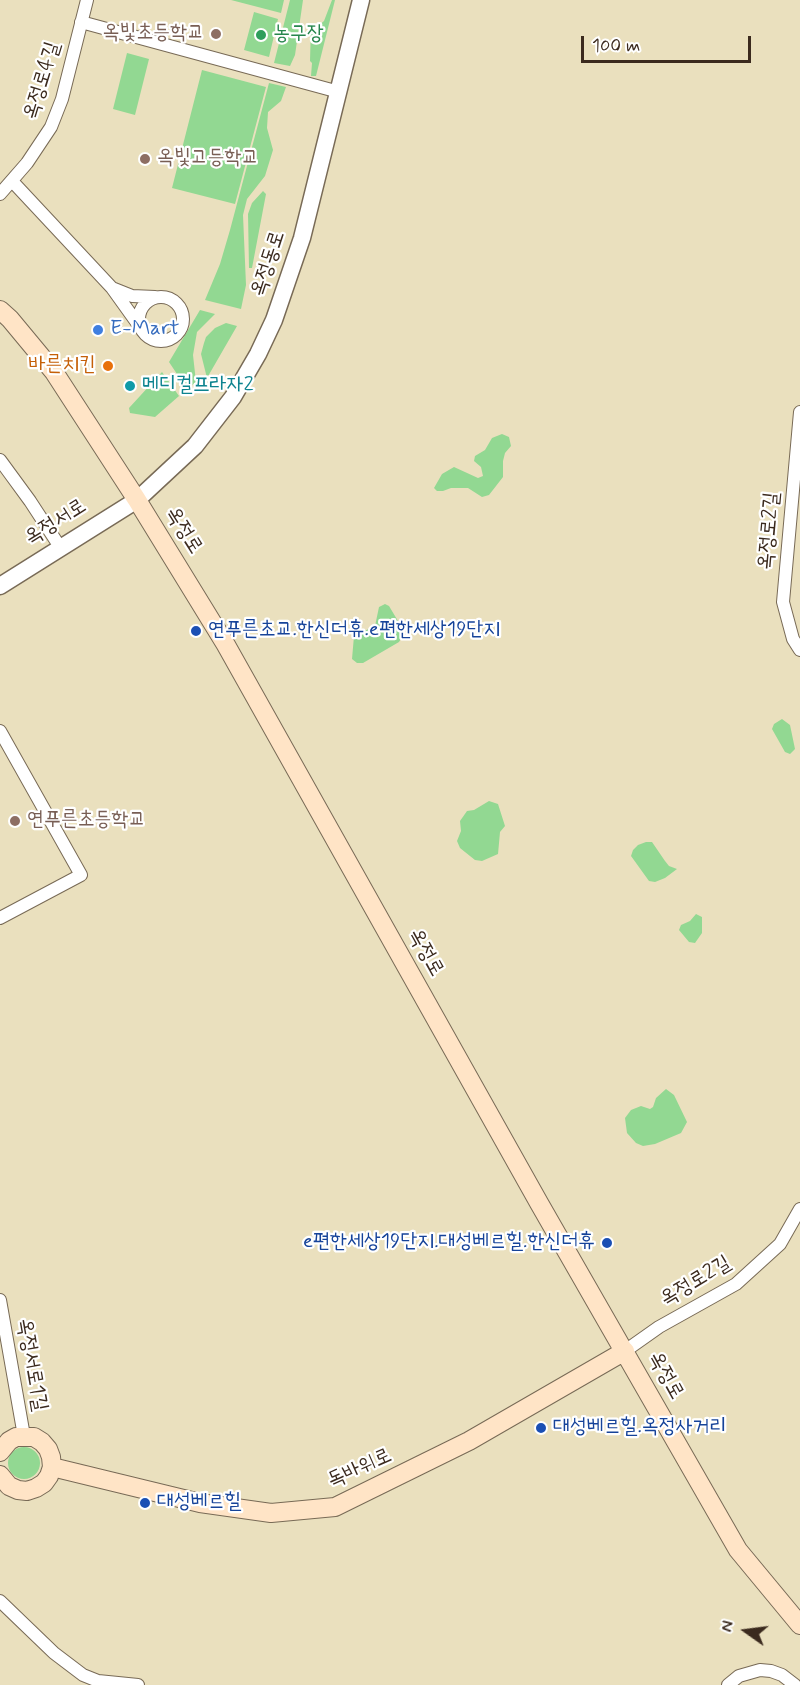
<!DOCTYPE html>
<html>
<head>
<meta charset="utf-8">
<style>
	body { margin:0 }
	#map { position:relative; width:800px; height:1685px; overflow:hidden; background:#eae0be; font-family:Mynerve,sans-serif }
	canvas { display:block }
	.north { position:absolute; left:716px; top:1601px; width:60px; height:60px; -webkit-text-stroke:4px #fff; paint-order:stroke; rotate:284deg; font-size:16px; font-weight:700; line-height:24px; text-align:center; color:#3b2a1e }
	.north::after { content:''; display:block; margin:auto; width:21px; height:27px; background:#3b2a1e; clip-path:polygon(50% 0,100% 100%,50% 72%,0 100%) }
	.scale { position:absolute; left:581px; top:36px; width:170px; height:27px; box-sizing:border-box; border:3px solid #3b2a1e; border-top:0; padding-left:8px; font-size:18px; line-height:21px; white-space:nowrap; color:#3b2a1e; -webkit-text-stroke:4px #fff; paint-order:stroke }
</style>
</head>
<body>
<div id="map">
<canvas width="800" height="1685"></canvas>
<div class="north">N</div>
<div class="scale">100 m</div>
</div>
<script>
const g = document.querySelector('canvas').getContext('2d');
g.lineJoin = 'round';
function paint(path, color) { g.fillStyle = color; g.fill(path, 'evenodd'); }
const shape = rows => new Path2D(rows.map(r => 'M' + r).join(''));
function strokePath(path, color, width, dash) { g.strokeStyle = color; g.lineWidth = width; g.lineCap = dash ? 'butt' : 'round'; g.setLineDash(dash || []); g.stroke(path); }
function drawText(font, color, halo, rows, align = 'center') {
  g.font = font + ' Mynerve,"Poor Story",sans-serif'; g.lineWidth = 4.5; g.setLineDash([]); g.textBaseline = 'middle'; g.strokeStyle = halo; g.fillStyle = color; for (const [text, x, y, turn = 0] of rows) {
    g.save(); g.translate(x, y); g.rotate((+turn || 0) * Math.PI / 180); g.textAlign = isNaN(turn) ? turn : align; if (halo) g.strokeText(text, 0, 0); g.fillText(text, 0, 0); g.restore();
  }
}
const green = shape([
	[231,0,284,0,281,13],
	[290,0,303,0,295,55,290,66,274,63],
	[332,0,335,0,316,76,311,76,312,63,310,61,311,25,318,26,324,21],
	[254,12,278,19,269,57,244,50],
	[127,53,149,59,135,115,113,109],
	[202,70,266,87,235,204,172,188],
	[269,83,286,87,281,101,268,112,267,128,273,150,265,176,247,199,243,215,246,285,241,309,205,300,220,264,230,230],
	[263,191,266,194,252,268,249,268,248,214,252,203],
	[200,310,215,314,197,332,193,355,196,382,187,389,169,362],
	[226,323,237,326,207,378,201,354,204,343,206,337,215,328],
	[162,372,179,396,155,417,130,413,129,408],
	[502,434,509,437,511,446,505,453,503,461,503,477,489,495,482,497,468,488,451,488,443,491,437,491,434,488,442,474,454,467,478,478,483,476,481,467,474,461,475,456,485,450,492,438],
	[385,604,389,606,398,621,403,635,399,642,363,663,357,663,352,659,354,636,375,626,379,607],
	[782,719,790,725,795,749,790,754,785,752,772,729,774,724],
	[489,801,498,804,505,826,500,832,498,854,482,861,475,860,460,848,457,841,461,831,460,821,467,811,474,810],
	[646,842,652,842,665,861,669,866,677,869,665,878,655,882,649,881,631,856,633,850,638,845],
	[696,914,702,917,702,933,695,943,689,942,679,930,681,925,690,921],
	[666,1089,674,1095,687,1122,681,1133,655,1144,643,1146,636,1143,627,1133,625,1118,631,1110,641,1106,650,1109,653,1107,656,1098],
	'8 1463a16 16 0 1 1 32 0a16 16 0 1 1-32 0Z'
]);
const minor = shape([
	[81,22,339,92],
	[12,181,112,288],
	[0,194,27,163,51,127,62,99,87,0],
	'139 319a22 22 0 1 1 44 0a22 22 0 1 1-44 0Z',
	[140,327,112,288,132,296,155,297],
	[800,412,783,602,793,639,800,650],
	[0,460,30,501,60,547],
	[0,731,81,875,0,918],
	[0,1300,24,1436],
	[625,1351,659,1327,736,1284,780,1244,800,1209],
	[0,1601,54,1653,83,1675,98,1681,138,1685],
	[728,1685,739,1676,760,1670,771,1671,782,1675,795,1685]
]);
const tertiary = shape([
	[0,586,137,500,195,446,233,397,258,354,274,320,302,238,361,0]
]);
const secondary = shape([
	[0,310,10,319,54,372,137,500,226,645,539,1203,738,1550,800,1625],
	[0,1452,9,1441,16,1437,34,1437,42,1442,48,1449,51,1457,52,1467,49,1476,44,1483,36,1488,27,1491,18,1490,9,1486,0,1475],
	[52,1467,200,1503,271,1513,335,1507,469,1441,625,1351]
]);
const markers = [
	[216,34,6,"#8d6e63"],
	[261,35,6,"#2e9e5b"],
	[145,159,6,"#8d6e63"],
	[98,330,6,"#3f7fe0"],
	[108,366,6,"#e8710a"],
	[130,386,6,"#0f9aa8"],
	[196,631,6,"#1a4fb4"],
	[15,821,6,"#8d6e63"],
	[607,1243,6,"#1a4fb4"],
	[541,1428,6,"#1a4fb4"],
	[145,1503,6,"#1a4fb4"]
];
const educationNames = [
	["옥빛초등학교",204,34,"right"],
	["옥빛고등학교",157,159],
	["연푸른초등학교",27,821]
];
const leisureNames = [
	["농구장",273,35]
];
const streetNames = [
	["옥정로4길",43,81,-73],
	["옥정동로",269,264,-72],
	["옥정서로",56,523,-32],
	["옥정로",183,531,58],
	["옥정로2길",770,531,-85],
	["옥정로",425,953,61],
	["옥정로2길",696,1282,-31],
	["옥정서로1길",31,1365,80],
	["옥정로",665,1376,61],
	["독바위로",360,1469,-24]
];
const shopNames = [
	["E-Mart",110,330]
];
const foodNames = [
	["바른치킨",96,366]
];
const cultureNames = [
	["메디컬프라자2",142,386]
];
const transitNames = [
	["연푸른초교.한신더휴.e편한세상19단지",208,631],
	["e편한세상19단지.대성베르힐.한신더휴",595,1243,"right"],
	["대성베르힐.옥정사거리",553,1428],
	["대성베르힐",157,1503]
];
paint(green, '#92d892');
strokePath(minor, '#786a56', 14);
strokePath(tertiary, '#786a56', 19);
strokePath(secondary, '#786a56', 20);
strokePath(minor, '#fff', 12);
strokePath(tertiary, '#fff', 16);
strokePath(secondary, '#ffe4c6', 18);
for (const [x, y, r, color] of markers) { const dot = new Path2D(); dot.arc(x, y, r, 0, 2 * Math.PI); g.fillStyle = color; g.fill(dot); strokePath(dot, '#fff', 2); }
drawText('21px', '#785e54', '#fff', educationNames, 'left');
drawText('21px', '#27864d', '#fff', leisureNames, 'left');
drawText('21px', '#3b2a1e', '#fff', streetNames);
drawText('21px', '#366cbe', '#fff', shopNames, 'left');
drawText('21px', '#c56008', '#fff', foodNames, 'right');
drawText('21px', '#0d838f', '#fff', cultureNames, 'left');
drawText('21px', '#164399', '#fff', transitNames, 'left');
</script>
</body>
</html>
